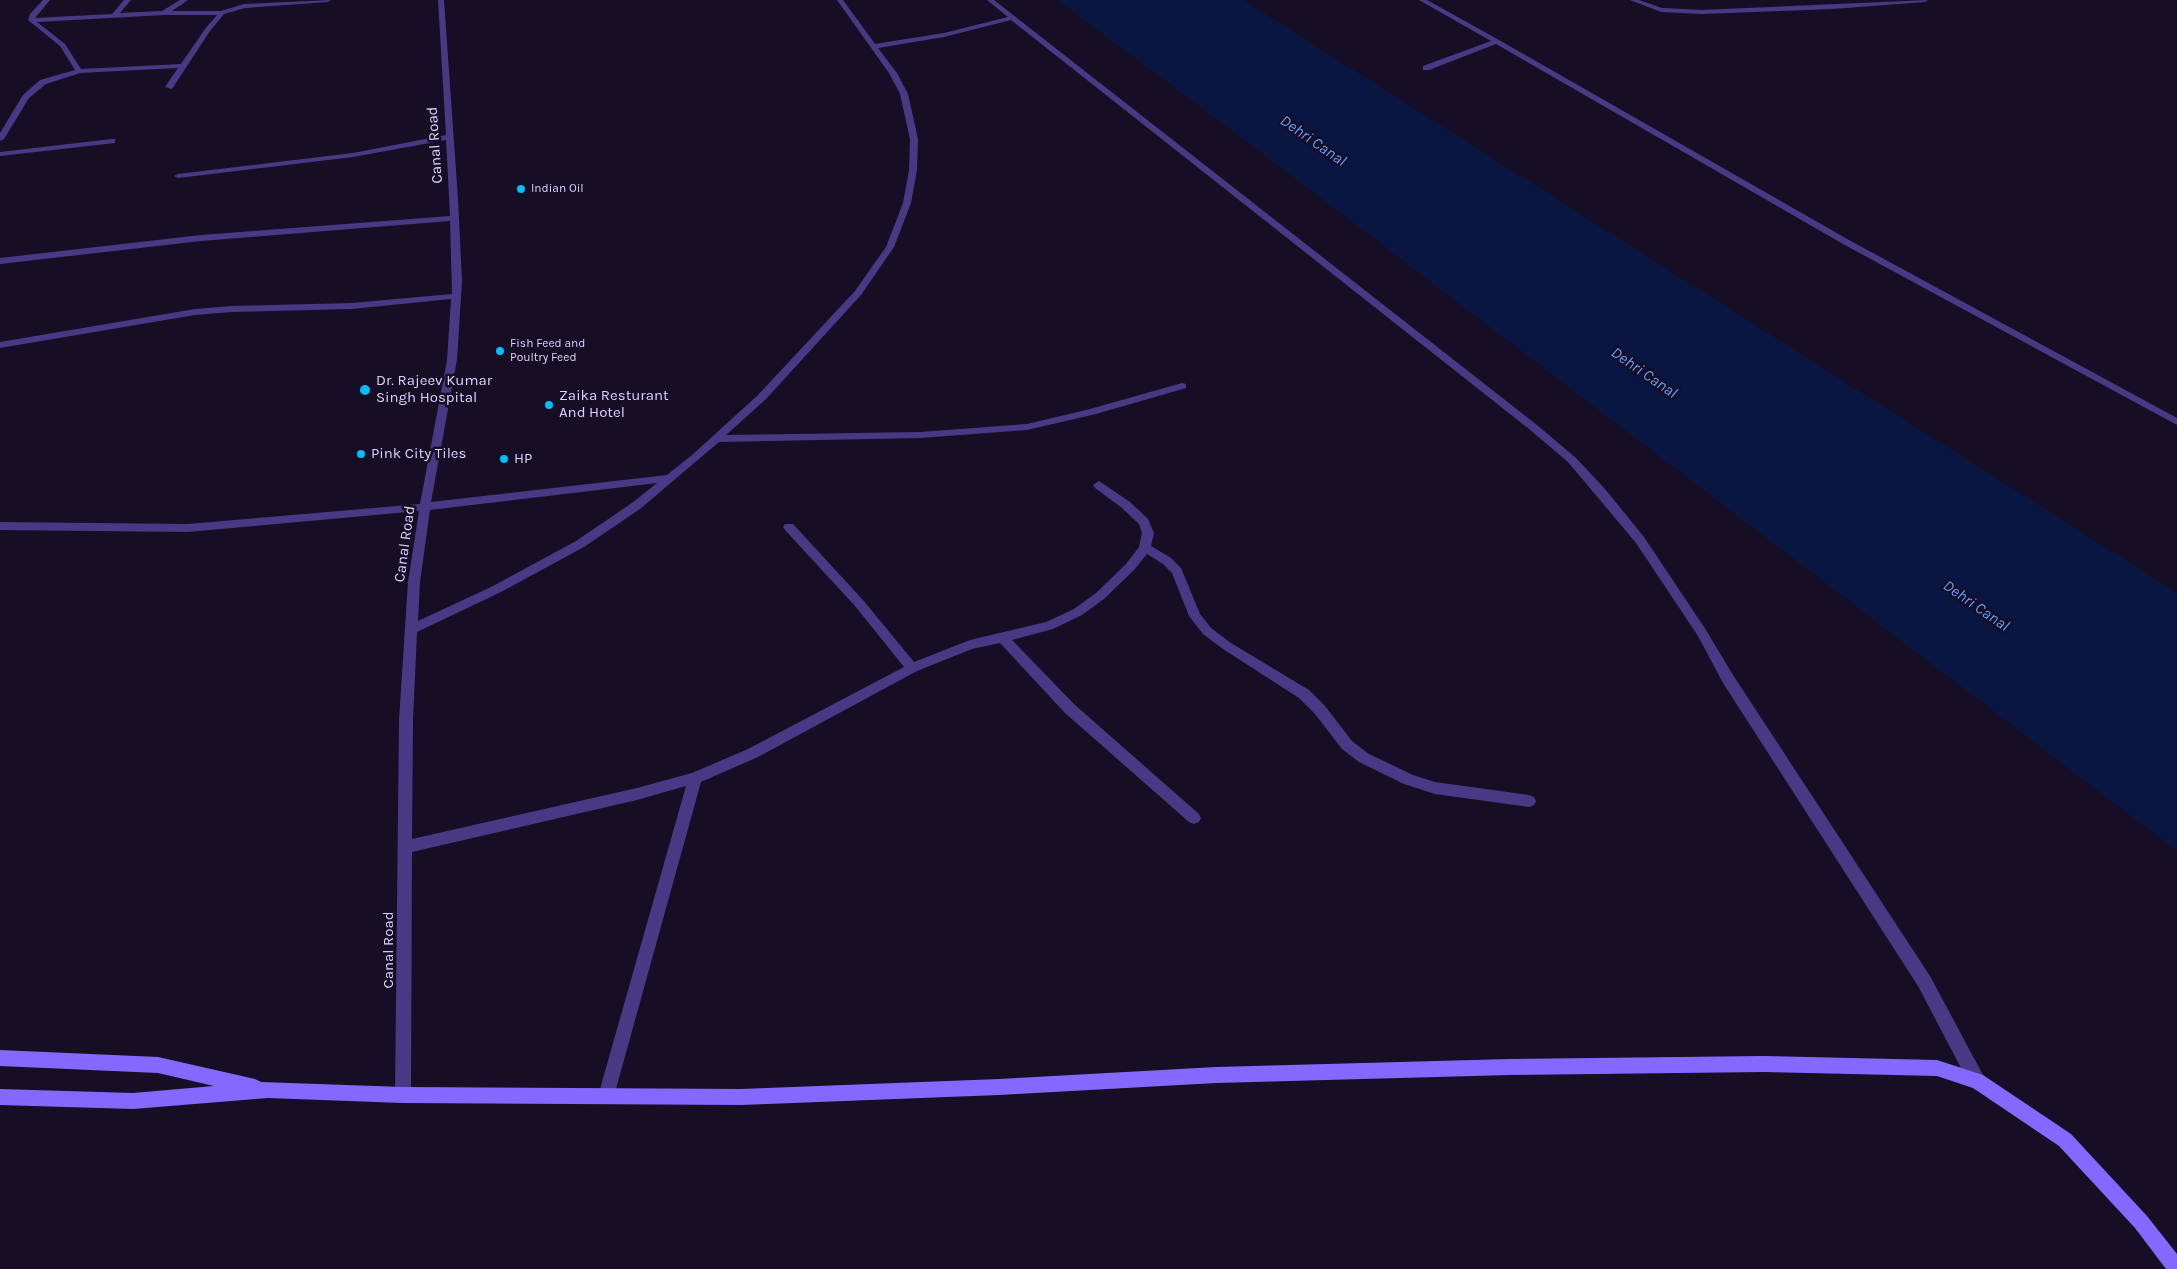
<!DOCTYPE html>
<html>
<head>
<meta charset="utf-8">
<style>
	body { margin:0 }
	canvas { display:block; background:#150e24 }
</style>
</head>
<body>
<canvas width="2177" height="1269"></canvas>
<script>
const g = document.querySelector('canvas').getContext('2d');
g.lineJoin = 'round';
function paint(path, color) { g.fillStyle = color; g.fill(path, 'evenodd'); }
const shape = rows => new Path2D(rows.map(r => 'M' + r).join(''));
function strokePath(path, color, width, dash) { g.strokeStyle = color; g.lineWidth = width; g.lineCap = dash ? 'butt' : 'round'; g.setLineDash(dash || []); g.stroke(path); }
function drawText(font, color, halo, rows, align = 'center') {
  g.font = font + ' Karla,sans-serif'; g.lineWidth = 5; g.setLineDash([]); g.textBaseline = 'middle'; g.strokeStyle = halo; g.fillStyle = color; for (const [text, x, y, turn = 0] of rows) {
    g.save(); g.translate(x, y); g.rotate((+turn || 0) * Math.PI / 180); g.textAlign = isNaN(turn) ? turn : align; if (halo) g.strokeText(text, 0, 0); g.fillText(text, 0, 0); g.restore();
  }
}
const water = shape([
	[1058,0,1243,0,2177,593,2177,851,1245,140]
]);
const street = shape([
	[43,0,50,0,35,18,112,14,124,0,131,0,120,13,162,11,180,0,188,0,172,11,221,11,244,4,331,0,328,2,245,8,224,14,210,31,172,89,165,87,178,68,80,73,46,84,29,98,4,139,0,141,0,133,23,95,40,80,75,70,60,46,28,20,30,14,43,0],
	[164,15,217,15,205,29,181,64,81,69,65,44,37,22,164,15],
	[438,0,444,0,458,199,462,281,457,360,431,502,667,475,692,455,758,395,855,291,886,247,903,203,909,170,910,139,900,94,889,73,837,0,843,0,875,44,944,33,1008,17,987,0,994,0,1537,425,1576,458,1605,489,1644,537,1706,630,1733,675,1930,976,1983,1075,1985,1081,1983,1087,1977,1089,1971,1087,1918,986,1723,683,1698,636,1636,543,1568,462,1529,429,1011,20,944,37,878,48,897,73,908,94,918,139,917,170,911,203,894,247,861,295,766,399,726,435,920,432,1027,424,1090,409,1182,383,1186,384,1186,388,1096,414,1027,430,920,438,719,442,640,509,584,547,501,592,417,632,413,720,412,839,637,788,692,773,748,749,904,667,855,606,785,530,783,527,785,524,793,524,863,600,914,662,970,640,1046,622,1074,609,1096,593,1126,564,1139,547,1142,533,1139,524,1122,508,1095,488,1093,485,1099,481,1130,502,1148,519,1154,533,1151,546,1171,558,1181,568,1200,614,1211,628,1231,643,1309,690,1325,706,1352,741,1369,754,1413,775,1435,782,1529,795,1534,797,1536,801,1534,805,1529,807,1435,794,1404,784,1359,762,1342,749,1315,714,1299,698,1223,649,1203,634,1189,616,1172,573,1163,564,1147,554,1134,570,1104,599,1082,615,1053,629,1012,640,1075,705,1199,814,1201,818,1199,822,1194,824,1189,822,1065,713,1000,643,972,649,917,671,758,757,701,782,614,1096,612,1102,606,1104,600,1102,598,1096,686,786,637,800,412,852,411,1095,409,1101,403,1103,397,1101,395,1095,399,720,408,582,419,511,188,532,0,530,0,522,188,524,420,504,447,360,451,299,352,309,232,312,195,315,0,348,0,342,195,309,232,306,352,303,452,294,450,221,201,241,0,264,0,258,201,235,450,216,446,140,353,157,178,178,174,176,178,174,353,153,446,135,438,0],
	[657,483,632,503,576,541,493,586,418,621,420,582,430,510,657,483],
	[1419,0,1427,0,1499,40,1849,240,2177,418,2177,425,1843,244,1496,44,1429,70,1423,70,1423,66,1491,41,1419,0],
	[1630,0,1639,0,1662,8,1702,10,1928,0,1925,2,1832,9,1702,14,1661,12,1630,0],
	[112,139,115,139,115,143,0,156,0,152,112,139]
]);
const secondary = shape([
	[0,1050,158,1057,255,1079,261,1082,403,1087,741,1089,999,1079,1216,1067,1510,1059,1764,1056,1937,1060,1983,1075,2071,1134,2147,1216,2177,1254,2177,1269,2166,1269,2135,1228,2059,1146,1973,1088,1937,1076,1764,1072,1510,1075,1216,1083,999,1095,741,1105,403,1103,268,1098,133,1109,0,1105,0,1089,133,1093,214,1086,158,1073,0,1066,0,1050]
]);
const markers = [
	[521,189,5,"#00befd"],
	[500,351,5,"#00befd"],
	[365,390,6,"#00befd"],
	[549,405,5,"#00befd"],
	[361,454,5,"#00befd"],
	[504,459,5,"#00befd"]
];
const farPoinames = [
	["Indian Oil",531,189],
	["Fish Feed and",510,344],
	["Poultry Feed",510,358]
];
const streetNames = [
	["Canal Road",435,145,-94],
	["Canal Road",405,544,-82],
	["Canal Road",389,950,-90]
];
const poiNames = [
	["Dr. Rajeev Kumar",376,381],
	["Singh Hospital",376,398],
	["Zaika Resturant",559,396],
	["And Hotel",559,413],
	["Pink City Tiles",371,454],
	["HP",514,459]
];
const waterNames = [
	["Dehri Canal",1313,141,35],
	["Dehri Canal",1644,373,35],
	["Dehri Canal",1976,606,35]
];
paint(water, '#0a1642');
paint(street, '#473984');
paint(secondary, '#8369ff');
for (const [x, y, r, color] of markers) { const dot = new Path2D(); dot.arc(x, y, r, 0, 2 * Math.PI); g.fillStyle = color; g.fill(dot); strokePath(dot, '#150e24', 2); }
drawText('12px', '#ded2ff', '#150e24', farPoinames, 'left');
drawText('15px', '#ded2ff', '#150e24', streetNames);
drawText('15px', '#ded2ff', '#150e24', poiNames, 'left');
drawText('italic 16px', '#609eff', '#150e24', waterNames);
</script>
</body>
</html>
